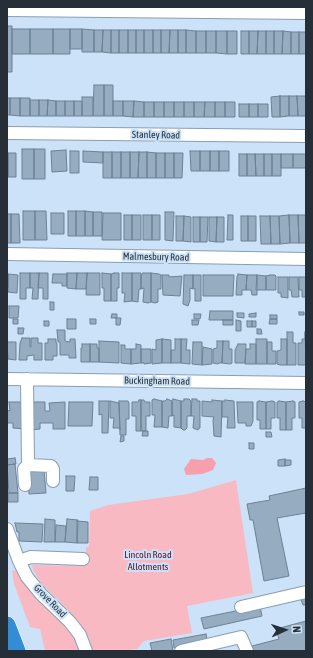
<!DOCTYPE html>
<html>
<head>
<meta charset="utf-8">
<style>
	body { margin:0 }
	#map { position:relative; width:313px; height:658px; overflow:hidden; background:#cbe2f9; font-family:"Asap Condensed",sans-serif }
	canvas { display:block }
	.frame { position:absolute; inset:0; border:8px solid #262f37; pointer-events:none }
	.north { position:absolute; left:265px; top:610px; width:40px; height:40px; -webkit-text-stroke:3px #cbe2f9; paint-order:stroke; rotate:87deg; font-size:11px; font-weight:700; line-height:16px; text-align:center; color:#262f37 }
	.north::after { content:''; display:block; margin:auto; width:14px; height:18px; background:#262f37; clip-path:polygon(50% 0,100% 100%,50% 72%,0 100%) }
</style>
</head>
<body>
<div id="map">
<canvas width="313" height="658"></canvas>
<div class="frame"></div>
<div class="north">N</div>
</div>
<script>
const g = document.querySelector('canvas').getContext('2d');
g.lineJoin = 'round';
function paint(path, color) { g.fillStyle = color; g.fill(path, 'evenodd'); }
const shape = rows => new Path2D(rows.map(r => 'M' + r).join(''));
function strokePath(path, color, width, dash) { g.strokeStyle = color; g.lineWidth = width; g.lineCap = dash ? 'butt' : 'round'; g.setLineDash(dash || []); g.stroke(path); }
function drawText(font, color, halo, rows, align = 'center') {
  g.font = font + ' "Asap Condensed",sans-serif'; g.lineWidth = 4; g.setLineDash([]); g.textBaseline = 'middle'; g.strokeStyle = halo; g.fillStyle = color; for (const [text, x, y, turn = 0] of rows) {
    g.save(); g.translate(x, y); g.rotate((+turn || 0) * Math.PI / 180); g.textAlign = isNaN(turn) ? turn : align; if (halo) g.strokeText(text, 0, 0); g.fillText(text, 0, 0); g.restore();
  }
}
const green = shape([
	[236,480,253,593,187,606,192,633,144,641,137,649,120,651,93,651,89,638,67,609,42,584,33,570,32,565,86,566,86,547,89,547,90,511,108,505,188,494],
	[16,570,36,599,64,623,76,639,81,650,45,651,40,629,30,627,14,584,12,571]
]);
const water = shape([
	[207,458,212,458,216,463,213,470,202,474,186,475,184,469,191,459,203,460]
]);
const building = shape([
	[7,26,12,26,12,72,7,72,7,26],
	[12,29,30,29,30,54,12,54,12,29],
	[30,29,53,29,53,54,30,54,30,29],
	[53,29,70,29,70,54,53,54,53,29],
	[70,29,82,29,82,49,70,49,70,29],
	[82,29,94,30,94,52,82,52,82,29],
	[94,30,103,30,102,52,94,52,94,30],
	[103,30,111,30,111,53,102,52,103,30],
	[111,30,119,30,119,53,111,53,111,30],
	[119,30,128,30,128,53,119,53,119,30],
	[128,30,136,30,136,53,128,53,128,30],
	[136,30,144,30,144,53,136,53,136,30],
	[144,30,153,30,153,53,144,53,144,30],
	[153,30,161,30,161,53,153,53,153,30],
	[161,30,170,30,169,53,161,53,161,30],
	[170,30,178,30,178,53,169,53,170,30],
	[178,30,186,30,186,53,178,53,178,30],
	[186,30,196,31,196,53,186,53,186,30],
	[196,31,206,31,206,53,196,53,196,31],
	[206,31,216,31,216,53,206,53,206,31],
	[216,31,227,31,227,54,216,53,216,31],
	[227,31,237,31,237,54,227,54,227,31],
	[241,31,249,31,249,54,241,54,241,31],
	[249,31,258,31,257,54,249,54,249,31],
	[258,31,266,31,266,54,257,54,258,31],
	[266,31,274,31,274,54,266,54,266,31],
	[274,31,283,31,282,54,274,54,274,31],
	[283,31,291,32,291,54,282,54,283,31],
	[291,32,299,32,299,54,291,54,291,32],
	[299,32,306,32,306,54,299,54,299,32],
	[94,85,104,85,104,116,93,116,94,85],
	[104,85,113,85,113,116,104,116,104,85],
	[280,96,280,117,272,117,271,97,280,96],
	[280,96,289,96,289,116,280,117,280,96],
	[289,96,297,96,298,116,289,116,289,96],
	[297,96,306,96,306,116,298,116,297,96],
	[82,97,93,97,93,116,82,116,82,97],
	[7,98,10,98,10,115,7,115,7,98],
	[10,98,20,98,20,116,10,115,10,98],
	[20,98,30,98,30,116,20,116,20,98],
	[30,100,39,100,39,116,30,116,30,100],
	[39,100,48,100,47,116,39,116,39,100],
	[48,100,56,101,56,116,47,116,48,100],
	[56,101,65,101,65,116,56,116,56,101],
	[65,101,74,101,74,116,65,116,65,101],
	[74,101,82,101,82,116,74,116,74,101],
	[113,101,123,101,123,116,113,116,113,101],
	[123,101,134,101,133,117,123,116,123,101],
	[134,101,144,102,144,117,133,117,134,101],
	[144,102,154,102,154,117,144,117,144,102],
	[154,102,164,102,164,117,154,117,154,102],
	[164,102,174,102,174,117,164,117,164,102],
	[174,102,184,102,184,117,174,117,174,102],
	[184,102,194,102,194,117,184,117,184,102],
	[194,102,205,102,204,117,194,117,194,102],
	[205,102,215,102,215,117,204,117,205,102],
	[215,102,225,102,225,117,215,117,215,102],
	[225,102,235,102,235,117,225,117,225,102],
	[239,104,249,104,249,117,239,117,239,104],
	[249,104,258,104,258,117,249,117,249,104],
	[258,104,268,104,268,117,258,117,258,104],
	[22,149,34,149,34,179,22,179,22,149],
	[34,149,45,149,45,179,34,179,34,149],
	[66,150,67,171,52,172,51,151,66,150],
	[70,151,79,151,79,173,70,173,70,151],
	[83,151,103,152,103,163,83,162,83,151],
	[190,151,200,151,200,171,191,171,190,151],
	[200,151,210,151,210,171,200,171,200,151],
	[210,151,219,151,219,171,210,171,210,151],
	[219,151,229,151,229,171,219,171,219,151],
	[103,152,112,152,112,178,103,178,103,152],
	[112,152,121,152,121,178,112,178,112,152],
	[121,152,130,152,130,178,121,178,121,152],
	[130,152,139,152,138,178,130,178,130,152],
	[139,152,147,152,147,178,138,178,139,152],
	[147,152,156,153,156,178,147,178,147,152],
	[7,153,8,153,8,177,7,177,7,153],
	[8,153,16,153,16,177,8,177,8,153],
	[156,153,165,153,165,178,156,178,156,153],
	[165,153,174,153,174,178,165,178,165,153],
	[174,153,183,153,182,178,174,178,174,153],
	[239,154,247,154,247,176,239,176,239,154],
	[247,154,255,154,256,176,247,176,247,154],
	[255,154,264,154,264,176,256,176,255,154],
	[264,154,272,154,272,176,264,176,264,154],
	[272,154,281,154,281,176,272,176,272,154],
	[281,154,293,154,293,168,281,168,281,154],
	[293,154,306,154,306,168,293,168,293,154],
	[23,211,35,211,35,240,23,240,23,211],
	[35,211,46,211,47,240,35,240,35,211],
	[68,211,76,211,76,236,68,236,68,211],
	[76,211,85,211,85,236,76,236,76,211],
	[85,211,93,212,93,236,85,236,85,211],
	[93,212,102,212,102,236,93,236,93,212],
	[165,212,174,212,173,241,165,240,165,212],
	[51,213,64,213,64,234,51,234,51,213],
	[103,213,121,213,121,240,102,240,103,213],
	[7,214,11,214,11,243,7,243,7,214],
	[11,214,19,214,20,243,11,243,11,214],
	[124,215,132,215,132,240,124,240,124,215],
	[132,215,141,215,141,240,132,240,132,215],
	[143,215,152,215,152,240,143,240,143,215],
	[152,215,160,215,160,240,152,240,152,215],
	[228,215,233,215,233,240,227,240,228,215],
	[289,215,290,243,280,244,279,216,289,215],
	[289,215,298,215,299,243,290,243,289,215],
	[298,215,306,215,306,243,299,243,298,215],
	[176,216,184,216,183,241,176,241,176,216],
	[184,216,191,217,191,242,183,241,184,216],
	[241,216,248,216,248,241,241,241,241,216],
	[248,216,256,216,256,241,248,241,248,216],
	[260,216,270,216,271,244,261,244,260,216],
	[270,216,279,216,280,244,271,244,270,216],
	[193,217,200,217,200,242,193,242,193,217],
	[200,217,208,217,207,242,200,242,200,217],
	[209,217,217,217,216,242,209,241,209,217],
	[217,217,224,217,224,242,216,242,217,217],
	[20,273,30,273,30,288,26,288,26,299,20,299,20,273],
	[30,273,39,273,38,299,32,299,33,288,30,288,30,273],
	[39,273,48,273,48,299,43,299,43,288,38,288,39,273],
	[67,273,77,273,76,289,67,288,67,273],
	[77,273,87,273,86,289,76,289,77,273],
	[87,273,100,273,100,295,86,295,87,273],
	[102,273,111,274,111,301,104,301,104,288,102,288,102,273],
	[114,273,119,273,119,288,117,288,117,301,111,301,111,274,114,273],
	[122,273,132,273,132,301,124,302,125,293,122,293,122,273],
	[132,273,141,273,141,289,139,289,138,302,132,301,132,273],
	[143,273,151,273,151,302,148,303,143,302,144,288,141,289,141,275,143,273],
	[151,273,159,274,161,275,161,289,158,289,158,302,155,303,151,302,151,273],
	[7,274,8,274,8,288,7,288,7,274],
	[8,274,18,275,17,293,8,292,8,274],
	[53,274,67,274,67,286,62,286,62,283,52,283,53,274],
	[238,274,247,275,246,290,242,290,242,295,236,295,237,276,238,276,238,274],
	[162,275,169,275,169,277,182,276,180,296,163,295,162,275],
	[184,275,193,275,193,289,190,288,190,300,188,306,183,304,184,275],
	[193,275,201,275,201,301,195,301,195,288,193,289,193,275],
	[203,275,234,275,233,296,203,296,203,275],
	[247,275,257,275,257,295,252,295,251,290,246,290,247,275],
	[257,275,266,276,266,290,256,290,257,275],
	[270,275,275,275,276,276,276,290,266,290,266,276,270,275],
	[278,277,288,277,288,298,281,297,281,293,278,293,278,277],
	[289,277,298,277,299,297,292,297,291,290,289,290,289,277],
	[299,277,306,277,306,297,302,297,302,290,299,290,299,277],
	[50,302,54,302,54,310,50,310,50,302],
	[9,306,19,306,18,318,9,318,9,306],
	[210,311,233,311,233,320,209,320,210,311],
	[299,312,304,312,304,315,299,315,299,312],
	[237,313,244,313,244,318,237,317,237,313],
	[256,313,256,317,249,317,249,314,256,313],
	[112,314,117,314,117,318,111,318,112,314],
	[194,314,201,314,200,319,194,319,194,314],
	[270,315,277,315,277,319,270,319,270,315],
	[116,318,121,318,120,325,116,325,116,318],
	[13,319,18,319,18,324,13,324,13,319],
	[67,319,76,319,76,329,67,329,67,319],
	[90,319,96,319,96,324,90,324,90,319],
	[270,319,277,319,277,324,269,324,270,319],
	[192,320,199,320,198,325,192,325,192,320],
	[223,320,233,320,233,325,223,325,223,320],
	[236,320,241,321,241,331,236,331,236,320],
	[44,321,49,321,49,326,44,326,44,321],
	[247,321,252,321,252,327,247,327,247,321],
	[252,321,256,321,256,327,252,327,252,321],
	[18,328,24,328,23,334,18,334,18,328],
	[257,329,261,329,262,334,257,334,257,329],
	[57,330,65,330,65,341,70,342,70,339,75,339,76,358,69,358,69,355,60,355,60,342,58,342,57,330],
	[287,332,293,332,293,343,296,343,296,365,287,365,287,332],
	[305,332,306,365,298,365,298,343,302,343,302,339,305,339,305,332],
	[22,338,30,338,30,347,31,347,31,338,38,338,38,343,42,343,42,360,34,360,34,355,27,356,27,360,19,360,20,343,22,338],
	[48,339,56,339,56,343,57,343,57,356,53,356,53,360,45,360,45,343,48,343,48,339],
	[162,339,162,363,152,364,152,349,156,350,156,340,162,339],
	[162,339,171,340,171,363,162,363,162,339],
	[175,339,181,339,181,363,171,363,171,350,175,350,175,339],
	[181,339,187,339,186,350,190,350,190,364,181,363,181,339],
	[256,339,267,339,267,364,256,364,256,339],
	[281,339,287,339,287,365,280,365,277,364,277,351,281,350,281,339],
	[99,341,119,342,119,363,99,362,99,341],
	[217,341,223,341,222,363,219,363,218,364,213,363,213,349,217,348,217,341],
	[223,341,229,341,229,349,232,349,232,363,230,364,222,363,223,341],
	[7,342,16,342,16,360,8,359,7,342],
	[193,342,202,342,202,365,192,364,193,342],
	[267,342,272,342,272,351,276,351,276,364,267,364,267,342],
	[82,344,90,344,90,362,81,362,81,348,82,348,82,344],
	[90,344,97,344,97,348,99,348,99,362,90,362,90,344],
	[136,344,141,345,141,363,131,364,131,349,136,349,136,344],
	[238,344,246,344,245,363,235,363,235,350,238,344],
	[250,344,256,344,256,364,245,364,246,349,250,349,250,344],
	[121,345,125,345,125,349,131,349,131,364,121,363,121,345],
	[203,347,212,349,212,364,202,365,203,347],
	[141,349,151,349,151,363,144,364,144,363,141,363,141,349],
	[154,399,162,401,162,427,154,427,155,415,152,415,152,400,154,399],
	[167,399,172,401,172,416,169,416,168,428,162,427,162,401,165,401,167,399],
	[173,399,181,401,181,428,174,427,174,415,172,416,172,401,173,399],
	[184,399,189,399,191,401,191,416,187,416,187,428,185,430,183,430,181,428,181,401,184,401,184,399],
	[192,399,197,399,197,401,200,401,200,428,199,428,198,430,193,428,194,416,191,416,192,399],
	[139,400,141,400,141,431,136,431,136,416,132,416,132,402,138,402,139,400],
	[141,400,144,400,145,402,150,402,150,416,146,416,146,431,141,431,141,400],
	[212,400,222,401,221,437,214,436,213,420,214,417,202,416,202,401,212,402,212,400],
	[225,400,234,401,235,428,227,428,228,417,222,417,222,401,225,401,225,400],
	[99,401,109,401,108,433,102,433,102,414,99,415,99,401],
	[110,401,119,403,120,430,119,428,113,428,114,418,110,418,110,401],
	[119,401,128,401,129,403,129,419,126,419,126,435,120,435,119,401],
	[259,401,266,402,266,429,260,429,260,420,257,420,257,402,259,401],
	[272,401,275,402,275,418,271,418,271,429,266,429,266,402,272,401],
	[279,401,286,402,286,430,280,430,280,418,277,418,277,402,279,401],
	[293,401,295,402,295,418,292,418,292,430,286,430,286,402,293,401],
	[303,401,306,402,306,428,302,428,302,418,299,418,299,402,303,401],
	[9,402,25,402,25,429,13,428,13,423,7,423,7,410,10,411,9,402],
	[30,402,45,402,45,411,50,411,49,403,65,402,65,429,53,429,53,423,40,423,40,429,29,430,30,402],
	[69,402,93,402,92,426,68,426,69,402],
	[237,402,253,402,253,421,251,426,246,426,246,423,238,423,237,402],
	[143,431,148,431,148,436,142,436,143,431],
	[266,432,271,432,272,437,266,437,266,432],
	[121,436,124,436,124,441,120,442,121,436],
	[249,443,254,443,254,449,249,449,249,443],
	[15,458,16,464,7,465,7,459,15,458],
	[285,459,285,466,278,466,278,460,285,459],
	[285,460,291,460,291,465,285,466,285,460],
	[15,464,18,493,9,493,7,465,15,464],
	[44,470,46,493,29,494,28,471,44,470],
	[66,476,75,476,74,491,66,491,66,476],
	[90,477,98,477,98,490,89,490,90,477],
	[306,488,306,513,277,518,289,576,264,581,253,520,250,520,247,504,270,500,269,496,306,488],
	[8,493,18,493,18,502,8,502,8,493],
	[45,519,55,520,55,542,44,542,45,519],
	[67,519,78,520,77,543,65,542,67,519],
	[77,521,88,522,88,543,77,543,77,521],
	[15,523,43,524,42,542,19,541,19,532,17,532,15,523],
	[56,525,66,526,65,542,55,542,56,525],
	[306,596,306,605,303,605,300,597,306,596],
	[260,606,262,616,204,629,201,618,260,606],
	[306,621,306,651,253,651,252,646,279,639,276,629,306,621],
	[206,634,207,640,174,648,173,640,206,634],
	[171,639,173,651,152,651,150,643,171,639]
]);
const minor = shape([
	[7,10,306,13],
	[7,133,306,136],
	[7,254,306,259],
	[7,379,306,383],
	[28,465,51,466,53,469,53,481],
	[25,485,24,469,28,465,27,379],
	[7,529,19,561,27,577,41,594,70,622,80,635,86,651],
	[19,561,31,557,83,559],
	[241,607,306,592],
	[181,651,241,637,247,651]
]);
const highway = shape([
	[7,625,17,651]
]);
const streetNames = [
	["Stanley Road",156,135,1],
	["Malmesbury Road",156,257,1],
	["Buckingham Road",157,381,1],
	["Grove Road",50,601,46]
];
const parkNames = [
	["Lincoln Road",148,555],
	["Allotments",148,567]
];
paint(green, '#f9b9c3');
paint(water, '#f6a0ae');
paint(building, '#96acc1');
strokePath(building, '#6c8195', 1);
strokePath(minor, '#899eb3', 14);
strokePath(highway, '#fff', 18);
strokePath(minor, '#fff', 12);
strokePath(highway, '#338cd6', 17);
drawText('10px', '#262f37', '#cbe2f9', streetNames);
drawText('10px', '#5b1026', '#cbe2f9', parkNames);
</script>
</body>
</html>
